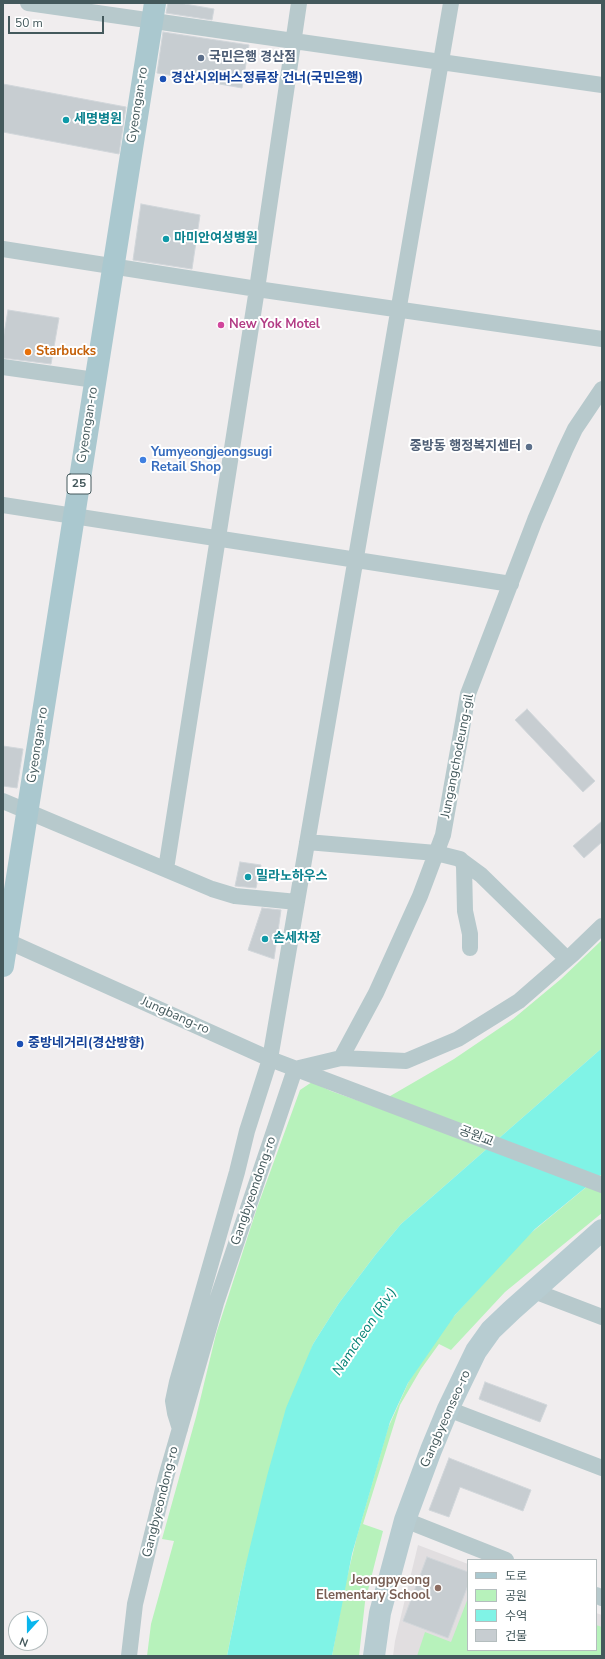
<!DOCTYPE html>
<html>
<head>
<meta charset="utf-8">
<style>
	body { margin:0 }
	#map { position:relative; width:605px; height:1659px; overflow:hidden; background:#f0edee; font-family:"Nunito Sans","Noto Sans KR",sans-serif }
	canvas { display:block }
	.frame { position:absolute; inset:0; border:4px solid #44595c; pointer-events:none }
	.legend { position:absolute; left:467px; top:1559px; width:130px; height:92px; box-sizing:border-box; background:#fff; border:1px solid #b4bdbe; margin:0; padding:5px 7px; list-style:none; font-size:12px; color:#44595c }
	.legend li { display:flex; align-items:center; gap:8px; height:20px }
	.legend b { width:20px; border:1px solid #b4bdbe }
	.north { position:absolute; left:8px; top:1611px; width:40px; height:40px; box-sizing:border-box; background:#fff; border:1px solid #b4bdbe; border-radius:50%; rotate:201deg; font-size:11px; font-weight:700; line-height:16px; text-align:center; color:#44595c }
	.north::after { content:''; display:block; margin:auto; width:14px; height:18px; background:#0ab6ed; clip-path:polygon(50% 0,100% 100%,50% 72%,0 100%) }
	.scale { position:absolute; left:8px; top:16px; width:96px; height:18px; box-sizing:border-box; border:2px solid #44595c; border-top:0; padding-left:5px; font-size:12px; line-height:14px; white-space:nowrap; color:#44595c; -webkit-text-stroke:3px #fff; paint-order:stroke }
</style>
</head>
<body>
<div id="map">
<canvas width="605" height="1659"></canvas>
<div class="frame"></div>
<ul class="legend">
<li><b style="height:5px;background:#aac8cf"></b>도로</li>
<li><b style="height:11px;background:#b7f2bb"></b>공원</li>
<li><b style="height:11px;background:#80f3e6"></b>수역</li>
<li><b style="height:11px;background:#c7cdd1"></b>건물</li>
</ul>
<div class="north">N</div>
<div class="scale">50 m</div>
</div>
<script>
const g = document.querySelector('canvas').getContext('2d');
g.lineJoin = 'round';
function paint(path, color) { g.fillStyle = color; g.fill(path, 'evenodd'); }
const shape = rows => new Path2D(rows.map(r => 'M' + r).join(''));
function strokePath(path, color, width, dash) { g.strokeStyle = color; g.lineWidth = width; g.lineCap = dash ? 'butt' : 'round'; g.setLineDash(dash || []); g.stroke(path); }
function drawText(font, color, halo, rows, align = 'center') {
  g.font = font + ' "Nunito Sans","Noto Sans KR",sans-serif'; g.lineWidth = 4; g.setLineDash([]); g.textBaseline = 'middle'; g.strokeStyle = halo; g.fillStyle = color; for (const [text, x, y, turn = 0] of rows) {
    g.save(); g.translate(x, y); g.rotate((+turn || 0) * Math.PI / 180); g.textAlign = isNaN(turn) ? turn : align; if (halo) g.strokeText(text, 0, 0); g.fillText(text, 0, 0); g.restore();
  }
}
const education = shape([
	[418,1545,468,1564,468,1650,596,1650,596,1613,602,1615,602,1656,393,1656,395,1641]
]);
const green = shape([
	[602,940,602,1048,401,1224,376,1254,339,1303,313,1344,244,1572,227,1656,147,1656,151,1624,174,1541,162,1539,196,1417,216,1334,257,1208,300,1090,312,1082,331,1091,373,1106,454,1059,513,1019,561,979],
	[602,1174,602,1213,505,1292,451,1350,439,1344,421,1369,400,1405,363,1524,383,1531,365,1602,359,1656,332,1656,344,1590,357,1536,388,1428,409,1381,447,1324,520,1242],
	[468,1598,468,1650,596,1650,596,1625,602,1627,602,1656,417,1656,425,1632,451,1642]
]);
const water = shape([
	[602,1048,602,1174,535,1229,455,1315,408,1383,390,1422,352,1554,332,1656,227,1656,244,1572,267,1476,286,1408,313,1344,339,1303,376,1254,401,1224]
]);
const building = shape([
	[168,3,179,3,214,9,212,20,166,13,168,3],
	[163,32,249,45,242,88,157,73,163,32],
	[3,84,126,107,119,154,3,132,3,84],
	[141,204,200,215,192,269,133,260,141,204],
	[8,310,59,318,51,364,3,358,3,340,8,310],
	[527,709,595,781,583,792,515,720,527,709],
	[3,746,23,749,17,788,3,786,3,746],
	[602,821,602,842,584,858,573,846,602,821],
	[240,862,261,865,256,888,235,886,240,862],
	[262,908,281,910,274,959,248,950,262,908],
	[485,1382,547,1405,540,1422,479,1399,485,1382],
	[449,1458,531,1490,523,1511,460,1487,449,1517,429,1510,449,1458],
	[427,1557,468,1572,468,1585,448,1638,403,1621,427,1557]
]);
const street = shape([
	[28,3,602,85],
	[3,249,257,289,602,339],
	[3,367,95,380],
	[3,505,511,584],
	[3,801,212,889,235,896,297,902],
	[307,842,436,853,460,859,462,861,464,866,465,911,470,934,470,948],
	[462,861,481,875,567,959],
	[166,869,257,289,299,3],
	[3,939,270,1059,602,1185],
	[341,1058,376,993,420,896,443,835,468,694,535,520,565,450,575,429,602,389],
	[534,1291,602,1317],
	[448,1409,602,1468],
	[180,1429,175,1413,173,1401,177,1382,237,1172,247,1131,270,1059,451,3],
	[405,1520,506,1560],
	[596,1595,602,1598],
	[129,1656,135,1604,166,1477,216,1303,295,1069,341,1058,406,1061,458,1039,519,1001,573,954,602,926]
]);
const secondary = shape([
	[374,1656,380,1613,405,1520,431,1450,448,1409,476,1351,491,1330,512,1310,602,1230]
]);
const primary = shape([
	[3,966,155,3]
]);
const markers = [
	[201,58,4,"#5c6f8a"],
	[163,79,4,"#1a4fb4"],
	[66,120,4,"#0f9aa8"],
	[166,239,4,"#0f9aa8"],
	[221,325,4,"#d1479c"],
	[28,352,4,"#e8710a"],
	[529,447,4,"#5c6f8a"],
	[143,460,4,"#3f7fe0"],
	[248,877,4,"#0f9aa8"],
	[265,939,4,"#0f9aa8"],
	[20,1044,4,"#1a4fb4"],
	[438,1588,4,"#8d6e63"]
];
const shields = [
	[79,484,24]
];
const shieldNames = [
	["25",79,484]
];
const serviceNames = [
	["국민은행 경산점",209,58],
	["중방동 행정복지센터",521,447,"right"]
];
const transitNames = [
	["경산시외버스정류장 건너(국민은행)",171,79],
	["중방네거리(경산방향)",28,1044]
];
const streetNames = [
	["Gyeongan-ro",138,105,-81],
	["Gyeongan-ro",88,425,-81],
	["Gyeongan-ro",38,745,-81],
	["Jungangchodeung-gil",458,756,-79],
	["Jungbang-ro",175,1016,24],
	["공원교",476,1137,21],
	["Gangbyeondong-ro",254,1191,-71],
	["Gangbyeonseo-ro",446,1419,-66],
	["Gangbyeondong-ro",161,1502,-76]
];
const cultureNames = [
	["세명병원",74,120],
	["마미안여성병원",174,239],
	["밀라노하우스",256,877],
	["손세차장",273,939]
];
const hotelNames = [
	["New Yok Motel",229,325]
];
const foodNames = [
	["Starbucks",36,352]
];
const shopNames = [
	["Yumyeongjeongsugi",151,453],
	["Retail Shop",151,468]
];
const educationNames = [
	["Jeongpyeong",430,1581],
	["Elementary School",430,1596]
];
const waterNames = [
	["Namcheon (Riv.)",365,1332,-56]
];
paint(education, '#e1dee0');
paint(green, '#b7f2bb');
paint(water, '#80f3e6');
paint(building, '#c7cdd1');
strokePath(building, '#d1d6da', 1);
strokePath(street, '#b7c9cc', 16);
strokePath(secondary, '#b7ccd1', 22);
strokePath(primary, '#aac8cf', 22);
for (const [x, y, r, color] of markers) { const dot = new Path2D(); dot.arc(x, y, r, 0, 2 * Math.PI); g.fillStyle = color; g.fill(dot); strokePath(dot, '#fff', 1.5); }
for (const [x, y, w] of shields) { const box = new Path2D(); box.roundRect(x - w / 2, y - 10, w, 20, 3); g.fillStyle = '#fff'; g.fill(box); strokePath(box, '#44595c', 1); }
drawText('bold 12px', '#44595c', null, shieldNames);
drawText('bold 13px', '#4e5e75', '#fff', serviceNames, 'left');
drawText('bold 13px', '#164399', '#fff', transitNames, 'left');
drawText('13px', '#44595c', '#fff', streetNames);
drawText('bold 13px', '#0d838f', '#fff', cultureNames, 'left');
drawText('bold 13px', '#b23c85', '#fff', hotelNames, 'left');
drawText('bold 13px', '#c56008', '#fff', foodNames, 'left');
drawText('bold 13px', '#366cbe', '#fff', shopNames, 'left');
drawText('bold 13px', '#785e54', '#fff', educationNames, 'right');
drawText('italic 14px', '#058275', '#fff', waterNames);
</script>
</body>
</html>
